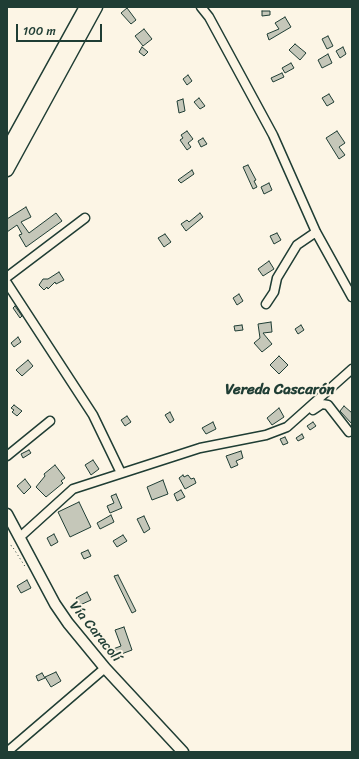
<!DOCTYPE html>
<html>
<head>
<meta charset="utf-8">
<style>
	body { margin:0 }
	#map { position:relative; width:359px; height:759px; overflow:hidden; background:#fcf5e5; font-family:Sriracha,sans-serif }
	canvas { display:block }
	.frame { position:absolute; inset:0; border:8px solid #1f3d34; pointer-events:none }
	.scale { position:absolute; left:16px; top:24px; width:86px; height:18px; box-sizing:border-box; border:2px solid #1f3d34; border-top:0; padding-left:5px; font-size:12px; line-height:14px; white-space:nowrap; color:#1f3d34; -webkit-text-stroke:3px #fcf5e5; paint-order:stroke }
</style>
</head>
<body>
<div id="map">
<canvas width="359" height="759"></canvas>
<div class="frame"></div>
<div class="scale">100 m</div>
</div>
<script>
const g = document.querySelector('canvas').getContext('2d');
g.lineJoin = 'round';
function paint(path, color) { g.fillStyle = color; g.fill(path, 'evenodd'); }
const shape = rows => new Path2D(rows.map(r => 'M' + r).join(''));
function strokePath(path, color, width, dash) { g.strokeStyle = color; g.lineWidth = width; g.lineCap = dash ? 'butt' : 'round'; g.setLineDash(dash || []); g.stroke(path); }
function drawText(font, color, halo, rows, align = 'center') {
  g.font = font + ' Sriracha,sans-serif'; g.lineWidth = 4; g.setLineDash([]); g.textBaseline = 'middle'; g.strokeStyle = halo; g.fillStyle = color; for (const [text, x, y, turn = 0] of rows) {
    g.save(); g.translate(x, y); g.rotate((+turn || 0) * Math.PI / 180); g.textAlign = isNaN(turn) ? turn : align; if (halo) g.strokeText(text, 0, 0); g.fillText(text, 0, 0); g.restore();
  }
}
const building = shape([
	[127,8,136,20,131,24,121,13,127,8],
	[262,11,270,11,270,15,262,16,262,11],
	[285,17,291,27,269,40,267,34,279,29,275,23,285,17],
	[144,29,152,39,143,46,135,36,144,29],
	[328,36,333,46,327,49,322,39,328,36],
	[295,44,306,53,300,60,289,50,295,44],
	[142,47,148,52,144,56,139,52,142,47],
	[343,47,346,54,340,58,336,51,343,47],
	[328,54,332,63,322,68,318,60,328,54],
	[291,63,294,68,285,73,282,68,291,63],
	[282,73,284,77,273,82,271,78,282,73],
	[188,75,192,81,187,85,183,79,188,75],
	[329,94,334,102,327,106,322,98,329,94],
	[199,98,205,106,200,109,194,102,199,98],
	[183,99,185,111,179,113,177,101,183,99],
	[187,131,193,139,188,143,191,147,187,150,180,140,183,138,181,135,187,131],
	[337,131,345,143,339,147,345,155,339,159,326,138,337,131],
	[203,138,207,144,201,147,198,141,203,138],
	[248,165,256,180,254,181,257,187,253,189,243,167,248,165],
	[192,170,194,174,181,183,178,180,192,170],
	[269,183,272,190,264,194,261,187,269,183],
	[26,207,31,217,21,222,29,233,56,213,62,221,26,247,19,235,22,234,17,225,7,232,7,219,26,207],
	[200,213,203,217,186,231,181,224,187,220,189,222,200,213],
	[277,233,281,240,274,244,270,236,277,233],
	[165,234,171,242,164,247,158,238,165,234],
	[269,261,274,269,263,276,258,269,269,261],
	[59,272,64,280,56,284,55,282,48,289,47,287,44,290,39,285,43,279,48,279,59,272],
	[239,294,243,301,237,305,233,298,239,294],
	[15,306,22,316,20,318,13,308,15,306],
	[271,322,272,332,263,333,272,344,262,352,254,343,260,338,258,324,271,322],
	[242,325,243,330,235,331,234,326,242,325],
	[301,325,304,330,298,334,295,329,301,325],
	[18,337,21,342,14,347,11,343,18,337],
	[279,356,288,365,279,374,270,365,279,356],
	[28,360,33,366,22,376,16,370,28,360],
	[14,405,22,411,17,416,12,412,14,410,11,408,14,405],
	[344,406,352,413,352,424,340,411,344,406],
	[279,408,284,417,272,425,267,418,279,408],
	[170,412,174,420,170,423,165,415,170,412],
	[127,416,131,422,125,426,121,420,127,416],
	[213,422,216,429,206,434,202,428,213,422],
	[313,422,316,426,310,430,307,426,313,422],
	[302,434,304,438,298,441,296,438,302,434],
	[285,437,288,443,283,445,280,439,285,437],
	[29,450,31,453,23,458,21,454,29,450],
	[241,451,243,458,236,461,238,465,231,468,226,456,241,451],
	[93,460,99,469,91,475,85,465,93,460],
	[55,465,65,478,61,481,63,483,46,497,36,487,45,476,44,474,55,465],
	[183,475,184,477,188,475,191,479,194,478,196,483,185,489,179,478,183,475],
	[25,479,31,487,24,494,17,486,25,479],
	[163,480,168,494,152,500,147,487,163,480],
	[181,490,185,497,177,501,174,494,181,490],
	[116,494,122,508,110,513,107,506,114,503,111,496,116,494],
	[79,502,91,527,70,537,58,512,79,502],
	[111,515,114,522,100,529,97,523,111,515],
	[144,516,150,529,144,533,137,519,144,516],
	[54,534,58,542,51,546,47,538,54,534],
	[123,535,127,541,117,547,113,541,123,535],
	[88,550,91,556,84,559,81,553,88,550],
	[118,575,136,611,132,613,114,576,118,575],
	[27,580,31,588,21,593,17,586,27,580],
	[87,592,91,600,80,605,76,598,87,592],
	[124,627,132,650,116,656,113,649,121,646,115,630,124,627],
	[56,672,61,681,51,687,45,677,56,672],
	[42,673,45,678,38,681,36,676,42,673]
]);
const path = shape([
	[7,544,12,546,26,568]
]);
const minor = shape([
	[201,7,209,17,273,135,316,232,352,297],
	[7,277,85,218],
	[7,283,93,415,121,473],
	[266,304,274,292,277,278,297,245,316,232],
	[313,410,322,404,328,405,349,432],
	[7,456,50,421],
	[20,537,73,489,200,448,266,435,287,427,352,369],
	[7,752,105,668]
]);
const major = shape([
	[7,514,55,604,68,623,105,668,183,752]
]);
const highway = shape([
	[7,150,86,7],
	[7,170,96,7]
]);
const streetNames = [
	["Vía Caracolí",95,632,51]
];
const neighbourhoodNames = [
	["Vereda Cascarón",280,390]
];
paint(building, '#c5c7b9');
strokePath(building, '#1f3d34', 1);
strokePath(minor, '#1f3d34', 11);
strokePath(major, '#1f3d34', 13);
strokePath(highway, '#1f3d34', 15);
strokePath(path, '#1f3d34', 1, [1, 3]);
strokePath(minor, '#fcf5e5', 8);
strokePath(major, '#fcf5e5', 10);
strokePath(highway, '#fcf5e5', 12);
drawText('14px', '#1f3d34', '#fcf5e5', streetNames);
drawText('bold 15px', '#1f3d34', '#fcf5e5', neighbourhoodNames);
</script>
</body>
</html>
